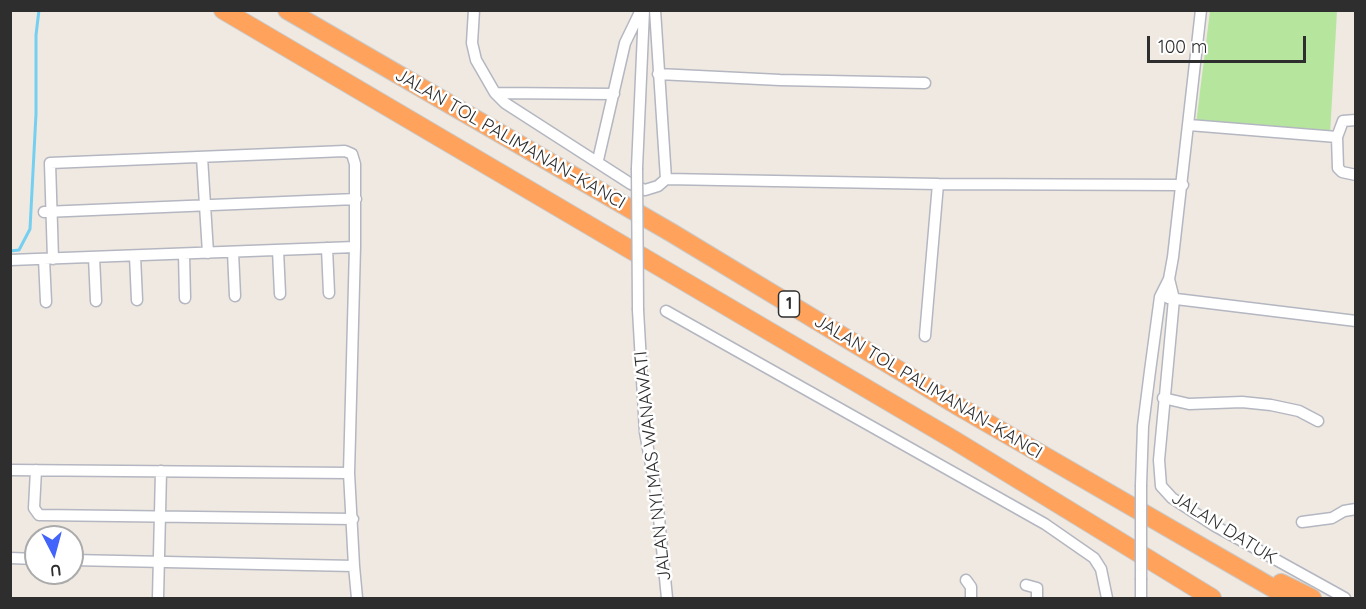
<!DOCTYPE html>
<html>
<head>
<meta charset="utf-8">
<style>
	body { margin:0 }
	#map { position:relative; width:1366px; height:609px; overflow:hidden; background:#efe9e1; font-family:Quicksand,sans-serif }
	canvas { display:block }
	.frame { position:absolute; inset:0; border:12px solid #2e2e2e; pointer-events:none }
	.north { position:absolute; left:24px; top:525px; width:60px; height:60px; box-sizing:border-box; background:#fff; border:2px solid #ababab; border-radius:50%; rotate:174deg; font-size:16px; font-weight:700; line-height:24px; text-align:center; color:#2e2e2e }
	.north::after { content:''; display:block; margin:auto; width:21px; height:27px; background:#4264fb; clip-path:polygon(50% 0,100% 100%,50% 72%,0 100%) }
	.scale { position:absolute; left:1147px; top:36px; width:159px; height:27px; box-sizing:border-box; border:3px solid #2e2e2e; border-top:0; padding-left:8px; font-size:18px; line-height:21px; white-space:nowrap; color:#2e2e2e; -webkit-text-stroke:4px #fff; paint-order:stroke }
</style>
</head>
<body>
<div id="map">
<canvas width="1366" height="609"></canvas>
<div class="frame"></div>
<div class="north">U</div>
<div class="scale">100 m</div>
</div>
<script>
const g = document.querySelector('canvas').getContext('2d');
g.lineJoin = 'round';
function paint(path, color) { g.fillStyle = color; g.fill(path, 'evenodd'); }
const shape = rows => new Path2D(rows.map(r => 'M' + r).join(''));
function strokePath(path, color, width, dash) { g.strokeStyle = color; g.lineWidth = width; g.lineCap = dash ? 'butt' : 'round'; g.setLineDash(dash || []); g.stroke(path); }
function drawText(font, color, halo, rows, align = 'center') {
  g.font = font + ' Quicksand,sans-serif'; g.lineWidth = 5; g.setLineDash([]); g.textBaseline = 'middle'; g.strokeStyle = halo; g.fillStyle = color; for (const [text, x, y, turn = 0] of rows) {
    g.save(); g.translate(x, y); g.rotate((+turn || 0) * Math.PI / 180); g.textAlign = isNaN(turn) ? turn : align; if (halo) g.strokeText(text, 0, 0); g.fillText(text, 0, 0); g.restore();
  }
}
const green = shape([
	[1210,11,1337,11,1330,135,1196,124]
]);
const stream = shape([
	[10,251,19,250,30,229,36,114,36,35,39,10]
]);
const minor = shape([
	[474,10,472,43,476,60,495,93,505,103,631,184,645,190,658,186,666,179,938,184,1183,185],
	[655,10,666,179],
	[658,74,780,80,925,83],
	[495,93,614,94],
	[1356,120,1343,121,1337,137,1338,168,1342,172,1356,175],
	[1189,125,1337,137],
	[202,157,208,253],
	[598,160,625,43,641,10],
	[637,168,644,10],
	[44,212,356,199],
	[327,248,329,293],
	[278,250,280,294],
	[233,252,235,296],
	[184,254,185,298],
	[135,256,137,300],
	[94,257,96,301],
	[44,259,46,302],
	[53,259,50,163,345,151,352,154,355,164,355,247,349,473],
	[10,260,355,247],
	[1169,279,1174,299,1159,460,1161,486,1172,498,1215,526,1345,598],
	[1168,298,1356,321],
	[638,310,645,432,657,498,667,598],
	[666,311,1045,524,1094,558,1101,569,1107,598],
	[925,336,938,184],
	[1163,398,1189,404,1242,402,1271,405,1299,411,1318,421],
	[10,470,349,473,354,566],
	[36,470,34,508,39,515,353,519],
	[1141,485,1143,426,1150,371,1160,297,1169,279,1173,257,1201,10],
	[1302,522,1332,518,1344,511,1356,509],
	[10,558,36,559],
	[72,560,354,566,357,598],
	[966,580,971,587,971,598],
	[1141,580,1141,598],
	[1026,585,1037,588,1037,598],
	[158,598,161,471]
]);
const motorway = shape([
	[223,10,954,440,1212,598],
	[287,10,672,233,958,406,1290,598],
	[1281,583,1312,598]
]);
const minorBridge = shape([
	[637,168,638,310],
	[1141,485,1141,580]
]);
const shields = [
	[789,304,21]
];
const shieldNames = [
	["1",789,304]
];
const streetNames = [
	["JALAN TOL PALIMANAN–KANCI",510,139,30],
	["JALAN TOL PALIMANAN–KANCI",928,387,31],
	["JALAN NYI MAS WANAWATI",653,466,-96],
	["JALAN DATUK",1224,528,32]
];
paint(green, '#b6e59e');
strokePath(stream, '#75cff0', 3);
strokePath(minor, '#b4b7c1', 13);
strokePath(motorway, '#c9c9c9', 20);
strokePath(minor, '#fff', 10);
strokePath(motorway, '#ffa35c', 18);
strokePath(minorBridge, '#b4b7c1', 13, []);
strokePath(minorBridge, '#fff', 10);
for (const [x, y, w] of shields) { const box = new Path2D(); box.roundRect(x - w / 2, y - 13, w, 26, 4.5); g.fillStyle = '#fff'; g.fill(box); strokePath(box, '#2e2e2e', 1.5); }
drawText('bold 16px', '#2e2e2e', null, shieldNames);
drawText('18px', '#2e2e2e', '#fff', streetNames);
</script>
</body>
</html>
